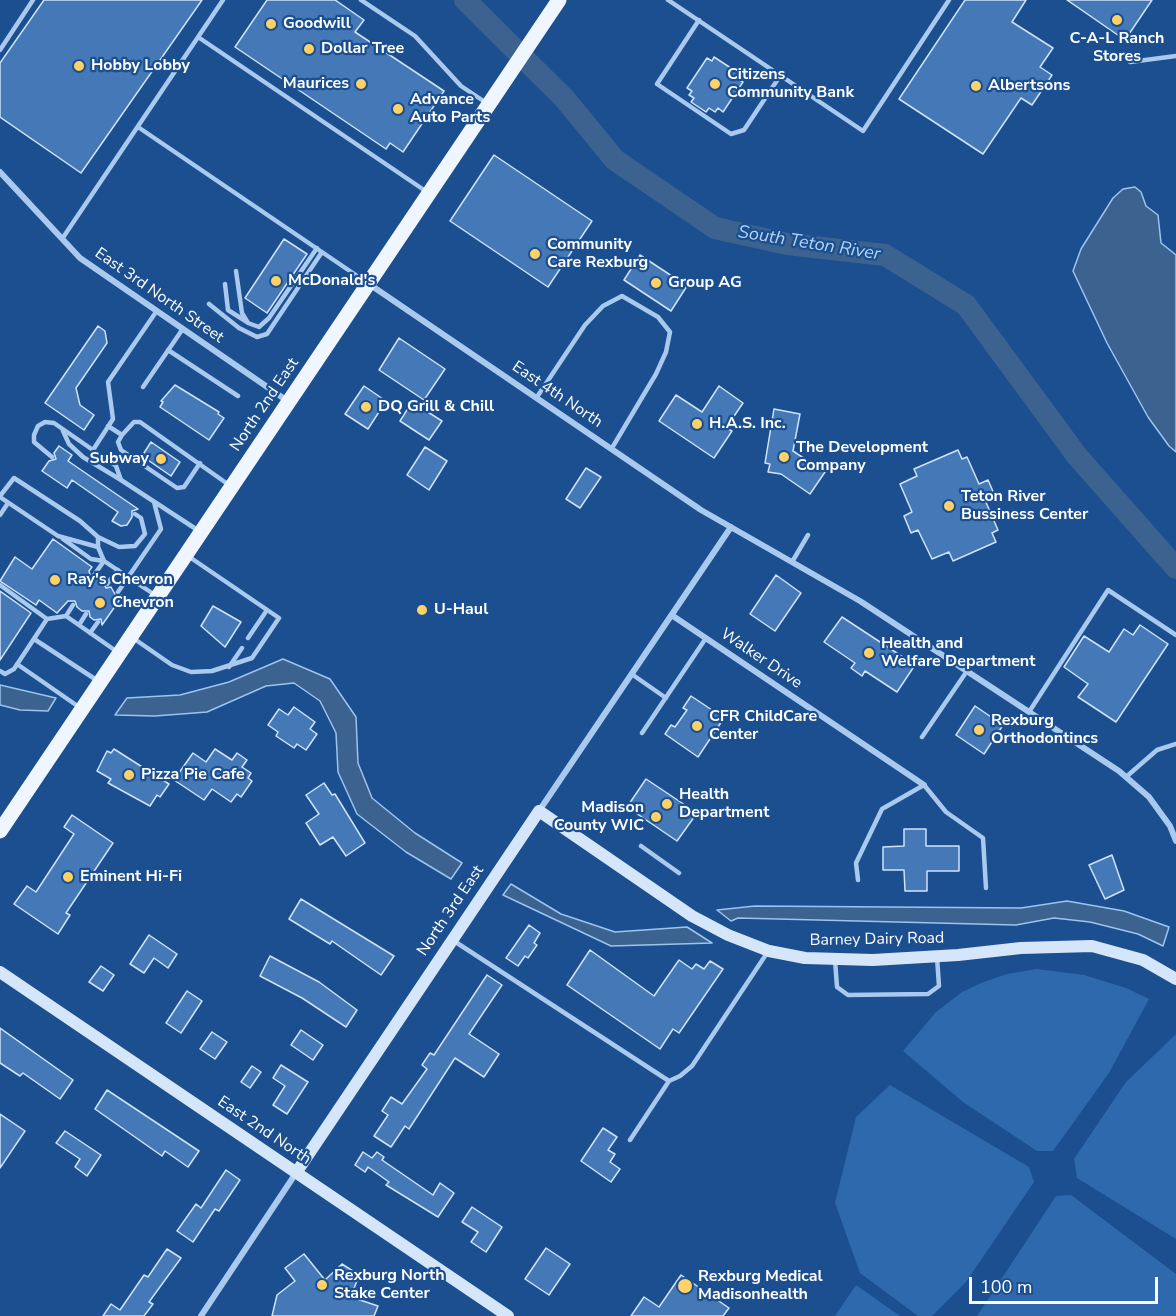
<!DOCTYPE html>
<html>
<head>
<meta charset="utf-8">
<style>
	body { margin:0 }
	#map { position:relative; width:1176px; height:1316px; overflow:hidden; background:#1b4f8f; font-family:"Nunito Sans",sans-serif }
	canvas { display:block }
	.scale { position:absolute; left:969px; top:1277px; width:189px; height:27px; box-sizing:border-box; border:3px solid #fff; border-top:0; padding-left:8px; font-size:18px; line-height:21px; white-space:nowrap; color:#fff; -webkit-text-stroke:4px #1b4f8f; paint-order:stroke }
</style>
</head>
<body>
<div id="map">
<canvas width="1176" height="1316"></canvas>
<div class="scale">100 m</div>
</div>
<script>
const g = document.querySelector('canvas').getContext('2d');
g.lineJoin = 'round';
function paint(path, color) { g.fillStyle = color; g.fill(path, 'evenodd'); }
const shape = rows => new Path2D(rows.map(r => 'M' + r).join(''));
function strokePath(path, color, width, dash) { g.strokeStyle = color; g.lineWidth = width; g.lineCap = dash ? 'butt' : 'round'; g.setLineDash(dash || []); g.stroke(path); }
function drawText(font, color, halo, rows, align = 'center') {
  g.font = font + ' "Nunito Sans",sans-serif'; g.lineWidth = 4.5; g.setLineDash([]); g.textBaseline = 'middle'; g.strokeStyle = halo; g.fillStyle = color; for (const [text, x, y, turn = 0] of rows) {
    g.save(); g.translate(x, y); g.rotate((+turn || 0) * Math.PI / 180); g.textAlign = isNaN(turn) ? turn : align; if (halo) g.strokeText(text, 0, 0); g.fillText(text, 0, 0); g.restore();
  }
}
const green = shape([
	[1037,969,1084,975,1126,988,1149,999,1109,1073,1053,1151,1037,1151,963,1102,903,1051,936,1012,962,992,981,983,1007,974],
	[1176,1034,1176,1239,1077,1178,1074,1159,1126,1082],
	[890,1085,1029,1167,1034,1182,966,1282,932,1316,918,1316,860,1273,835,1203,856,1117],
	[1071,1195,1176,1274,1176,1316,977,1316,1056,1196],
	[856,1285,900,1316,835,1316]
]);
const water = shape([
	[1135,187,1141,192,1146,206,1158,215,1161,243,1176,255,1176,452,1169,446,1148,417,1107,343,1073,271,1081,249,1113,198,1123,189,1135,187],
	[283,659,330,679,356,717,358,763,372,798,415,833,462,863,451,879,406,852,357,814,338,772,336,733,320,701,294,683,266,686,207,712,155,716,115,715,127,698,180,695,229,682,283,659],
	[0,685,56,698,48,711,20,710,0,705,0,685],
	[511,884,561,914,615,932,687,927,712,943,611,946,503,895,511,884],
	[1067,901,1124,911,1169,927,1163,946,1138,934,1090,922,1054,918,1016,925,738,918,731,921,717,910,755,906,1021,908,1067,901]
]);
const river = shape([
	[465,0,564,98,615,160,715,228,787,244,885,255,966,305,1077,456,1176,568]
]);
const building = shape([
	[44,0,202,0,81,173,0,117,0,63,44,0],
	[267,0,335,0,364,20,355,32,444,91,403,152,390,143,386,149,235,47,267,0],
	[965,0,1026,0,1012,22,1053,48,1040,67,1052,75,1032,105,1021,98,983,154,899,99,965,0],
	[1067,0,1152,0,1125,40,1067,0],
	[714,57,740,74,737,79,743,82,723,112,718,108,715,112,709,108,706,112,691,102,694,98,689,95,692,91,687,88,707,58,712,61,714,57],
	[494,155,592,221,548,287,450,221,494,155],
	[284,239,307,254,267,313,245,298,284,239],
	[640,255,687,286,671,311,624,280,640,255],
	[98,326,105,331,107,343,76,388,80,405,94,415,84,430,45,403,98,326],
	[399,338,445,369,424,400,379,370,399,338],
	[175,385,219,412,218,414,224,418,209,440,160,407,163,402,161,401,175,385],
	[364,386,386,401,368,429,345,414,364,386],
	[719,386,743,403,726,428,732,431,714,458,659,421,676,395,702,412,719,386],
	[412,402,442,421,429,440,400,421,412,402],
	[774,409,800,414,793,451,825,472,810,494,781,474,768,472,770,464,765,463,774,409],
	[151,442,180,462,171,476,142,456,151,442],
	[59,446,72,455,68,461,138,509,132,511,132,517,127,525,121,526,112,521,118,512,72,480,67,488,42,471,49,461,56,459,54,453,59,446],
	[425,447,447,461,429,490,407,475,425,447],
	[958,450,962,459,967,457,979,484,988,480,995,496,985,500,998,530,992,533,996,542,953,561,949,552,932,559,918,530,911,533,904,516,912,512,900,484,917,476,914,469,958,450],
	[586,468,601,477,580,508,566,499,586,468],
	[53,539,92,567,89,571,91,578,98,578,103,582,106,588,111,587,116,596,123,595,102,625,101,619,94,620,90,617,89,611,82,611,77,607,75,601,68,601,57,613,39,600,36,605,0,581,15,557,32,569,53,539],
	[776,575,801,593,775,631,750,614,776,575],
	[0,591,31,613,0,660,0,591],
	[213,606,241,622,225,647,201,626,213,606],
	[842,617,915,665,897,692,865,671,862,676,851,668,855,663,824,642,842,617],
	[1140,625,1168,644,1116,722,1078,697,1088,684,1064,667,1084,636,1109,652,1124,629,1133,635,1140,625],
	[691,696,724,718,698,757,665,734,671,725,675,727,687,710,683,708,691,696],
	[975,706,1003,725,984,754,956,735,975,706],
	[294,707,315,722,310,729,317,734,306,750,297,744,294,748,276,736,278,732,268,725,279,709,288,715,294,707],
	[114,749,169,784,160,797,157,795,150,806,108,783,111,779,97,771,107,751,111,753,114,749],
	[215,749,232,760,237,753,247,760,242,767,251,773,248,778,252,781,241,797,237,794,231,802,212,789,204,800,174,780,193,753,206,762,215,749],
	[646,779,697,813,677,841,627,807,646,779],
	[324,783,332,795,335,794,365,843,346,856,333,837,320,845,306,823,319,814,306,795,324,783],
	[72,815,113,843,66,913,70,915,58,934,14,904,27,886,36,892,74,834,64,827,72,815],
	[904,829,926,829,926,846,959,846,959,871,927,871,927,891,905,891,904,870,883,870,883,847,904,846,904,829],
	[1112,855,1124,890,1105,899,1089,865,1112,855],
	[301,899,394,956,381,975,332,941,330,944,289,919,301,899],
	[529,925,540,933,534,943,537,945,528,958,525,956,518,966,506,958,529,925],
	[149,935,177,954,168,968,154,958,144,973,130,964,149,935],
	[590,950,654,996,679,960,692,969,696,964,704,969,710,961,723,969,679,1033,673,1029,660,1049,567,985,590,950],
	[270,956,319,982,357,1010,346,1027,302,998,260,976,270,956],
	[101,966,114,975,103,991,89,982,101,966],
	[487,975,502,985,469,1034,499,1054,484,1077,455,1058,409,1129,405,1126,391,1147,374,1136,388,1115,382,1111,391,1097,402,1104,427,1069,422,1065,430,1053,434,1055,487,975],
	[187,991,202,1001,181,1033,166,1023,187,991],
	[0,1028,73,1080,60,1099,23,1073,20,1076,0,1063,0,1028],
	[301,1030,323,1045,313,1060,291,1045,301,1030],
	[212,1032,227,1042,215,1059,200,1049,212,1032],
	[281,1065,308,1082,287,1114,273,1105,285,1086,273,1078,281,1065],
	[252,1066,261,1072,250,1088,241,1082,252,1066],
	[107,1090,199,1151,188,1167,165,1151,162,1156,95,1109,107,1090],
	[0,1114,25,1131,0,1168,0,1114],
	[603,1128,617,1137,608,1150,615,1154,610,1162,620,1169,611,1182,581,1161,603,1128],
	[65,1131,101,1155,87,1176,75,1167,80,1159,56,1143,65,1131],
	[363,1152,372,1158,377,1152,384,1157,382,1160,433,1195,440,1183,454,1193,438,1217,386,1185,389,1182,368,1167,365,1172,355,1165,363,1152],
	[226,1170,240,1180,219,1211,215,1209,193,1242,177,1231,196,1204,201,1208,226,1170],
	[472,1207,502,1227,486,1252,471,1242,478,1232,462,1222,472,1207],
	[546,1248,570,1264,549,1295,525,1279,546,1248],
	[167,1249,181,1258,149,1302,153,1304,144,1316,103,1316,111,1304,120,1310,144,1275,148,1277,167,1249],
	[304,1254,325,1280,342,1264,359,1275,351,1297,378,1306,374,1316,272,1316,277,1295,295,1281,285,1268,304,1254],
	[681,1275,729,1308,723,1316,631,1316,644,1297,659,1307,681,1275]
]);
const lane = shape([
	[361,0,415,36,461,86,485,102],
	[668,0,863,131,949,0],
	[699,20,657,84,731,134,744,130,780,76],
	[198,37,427,192],
	[0,50,33,0],
	[1130,62,1176,56],
	[138,127,366,282],
	[62,239,223,0],
	[236,271,242,313,248,323,259,327,269,318,317,248],
	[225,284,228,310,247,322],
	[209,304,239,328,257,337,267,334,322,252],
	[168,350,238,396],
	[143,387,182,330],
	[537,397,585,325,603,306,622,296,658,317,670,332,666,352,656,374,612,448],
	[108,426,122,435,134,422,140,422,229,485],
	[63,431,69,444,83,457,121,480],
	[122,435,118,442,121,450,177,488,184,487,200,463],
	[93,450,113,419,108,382,156,312],
	[52,457,34,442,34,435,38,426,45,422,54,423,116,466,121,480,199,531],
	[0,496,14,478,80,521,98,537,98,547,104,561,155,595],
	[0,497,58,536,98,547],
	[0,515,8,503],
	[98,537,119,547,135,546,145,534,141,518,135,514],
	[63,539,91,559,104,561,94,575],
	[792,562,808,535],
	[107,584,118,570],
	[0,585,47,619,66,616,116,651],
	[118,592,161,529,154,502],
	[66,616,73,605],
	[79,625,86,614],
	[90,633,98,622],
	[133,638,172,665,191,672,212,671,252,658,279,618,188,556],
	[248,638,267,610],
	[34,639,98,681],
	[17,664,79,707],
	[229,667,242,648],
	[0,671,5,674,14,669,47,619],
	[633,675,666,698],
	[1029,712,1108,590,1176,635],
	[642,733,706,638],
	[922,737,967,671],
	[1126,777,1157,750,1176,744],
	[641,846,679,873],
	[858,880,856,863,882,809,924,785,946,812,983,838,986,888],
	[454,941,669,1081,680,1076,692,1066,767,953],
	[835,960,837,987,848,995,928,994,939,986,937,957],
	[630,1140,669,1081]
]);
const street = shape([
	[0,172,80,258,289,402],
	[369,284,701,510,860,601,1119,771,1149,797,1170,826,1176,841],
	[673,616,924,785],
	[539,811,731,527],
	[201,1316,296,1173]
]);
const secondary = shape([
	[0,972,508,1316],
	[296,1173,539,811,692,916,728,935,769,951,805,958,873,960,958,955,1021,948,1092,946,1143,960,1176,979]
]);
const primary = shape([
	[0,831,559,0]
]);
const markers = [
	[1117,20,6,"#ffd166"],
	[271,24,6,"#ffd166"],
	[309,49,6,"#ffd166"],
	[79,66,6,"#ffd166"],
	[361,84,6,"#ffd166"],
	[715,84,6,"#ffd166"],
	[976,86,6,"#ffd166"],
	[398,109,6,"#ffd166"],
	[535,254,6,"#ffd166"],
	[276,281,6,"#ffd166"],
	[656,283,6,"#ffd166"],
	[366,407,6,"#ffd166"],
	[697,424,6,"#ffd166"],
	[784,457,6,"#ffd166"],
	[161,459,6,"#ffd166"],
	[949,506,6,"#ffd166"],
	[55,580,6,"#ffd166"],
	[100,603,6,"#ffd166"],
	[422,610,6,"#ffd166"],
	[869,653,6,"#ffd166"],
	[697,726,6,"#ffd166"],
	[979,730,6,"#ffd166"],
	[129,775,6,"#ffd166"],
	[667,804,6,"#ffd166"],
	[656,817,6,"#ffd166"],
	[68,877,6,"#ffd166"],
	[322,1285,6,"#ffd166"],
	[685,1286,8,"#ffd166"]
];
const poiNames = [
	["Goodwill",283,24],
	["C-A-L Ranch",1117,39,"center"],
	["Stores",1117,57,"center"],
	["Dollar Tree",321,49],
	["Hobby Lobby",91,66],
	["Citizens",727,75],
	["Community Bank",727,93],
	["Maurices",349,84,"right"],
	["Albertsons",988,86],
	["Advance",410,100],
	["Auto Parts",410,118],
	["Community",547,245],
	["Care Rexburg",547,263],
	["McDonald's",288,281],
	["Group AG",668,283],
	["DQ Grill & Chill",378,407],
	["H.A.S. Inc.",709,424],
	["The Development",796,448],
	["Company",796,466],
	["Subway",149,459,"right"],
	["Teton River",961,497],
	["Bussiness Center",961,515],
	["Ray's Chevron",67,580],
	["Chevron",112,603],
	["U-Haul",434,610],
	["Health and",881,644],
	["Welfare Department",881,662],
	["CFR ChildCare",709,717],
	["Center",709,735],
	["Rexburg",991,721],
	["Orthodontincs",991,739],
	["Pizza Pie Cafe",141,775],
	["Health",679,795],
	["Department",679,813],
	["Madison",644,808,"right"],
	["County WIC",644,826,"right"],
	["Eminent Hi-Fi",80,877],
	["Rexburg North",334,1276],
	["Stake Center",334,1294],
	["Rexburg Medical",698,1277],
	["Madisonhealth",698,1295]
];
const streetNames = [
	["East 3rd North Street",159,296,35],
	["East 4th North",557,395,34],
	["North 2nd East",265,405,-56],
	["Walker Drive",761,659,34],
	["North 3rd East",451,911,-56],
	["Barney Dairy Road",877,940,-1],
	["East 2nd North",264,1131,34]
];
const waterNames = [
	["South Teton River",809,244,9]
];
paint(green, '#2e69ad');
paint(water, '#3c6290');
strokePath(water, '#9cc4f0', 1.5);
strokePath(river, '#3c6290', 22);
paint(building, '#4478b7');
strokePath(building, '#cfe3fa', 1.5);
strokePath(lane, '#a9c9ee', 4.5);
strokePath(street, '#a9c9ee', 6);
strokePath(secondary, '#d6e6fa', 12);
strokePath(primary, '#f0f6ff', 15);
for (const [x, y, r, color] of markers) { const dot = new Path2D(); dot.arc(x, y, r, 0, 2 * Math.PI); g.fillStyle = color; g.fill(dot); strokePath(dot, '#1b4f8f', 2); }
drawText('bold 16px', '#fff', '#1b4f8f', poiNames, 'left');
drawText('16px', '#fff', '#1b4f8f', streetNames);
drawText('italic 18px', '#b5d3f5', '#1b4f8f', waterNames);
</script>
</body>
</html>
